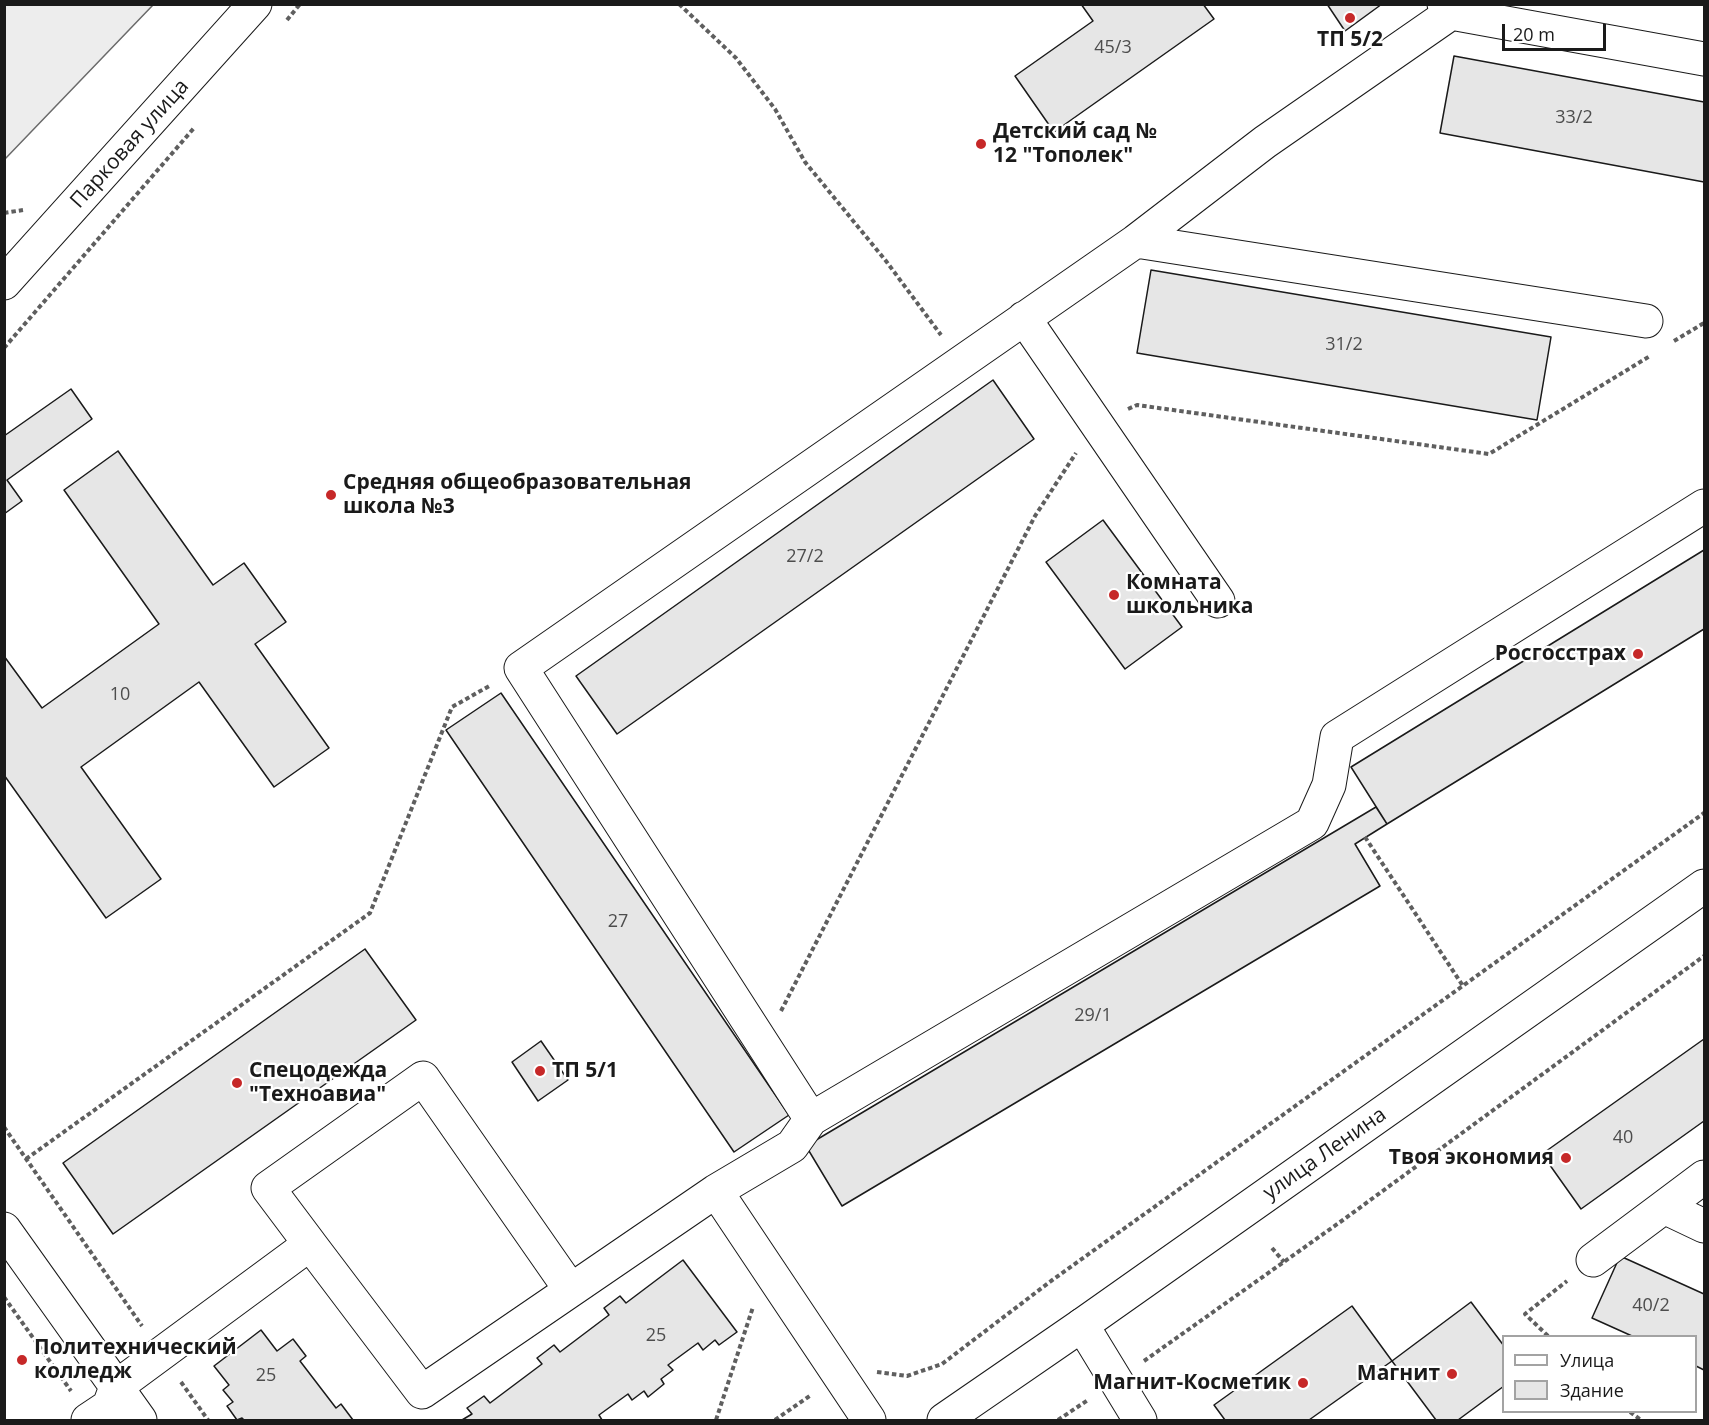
<!DOCTYPE html>
<html>
<head>
<meta charset="utf-8">
<style>
	body { margin:0 }
	#map { position:relative; width:1709px; height:1425px; overflow:hidden; background:#fff; font-family:"Open Sans",sans-serif }
	canvas { display:block }
	.frame { position:absolute; inset:0; border:6px solid #1a1a1a; pointer-events:none }
	.legend { position:absolute; left:1502px; top:1335px; width:195px; height:78px; box-sizing:border-box; background:#fff; border:2px solid #a3a3a3; margin:0; padding:8px 10px; list-style:none; font-size:18px; color:#1a1a1a }
	.legend li { display:flex; align-items:center; gap:12px; height:30px }
	.legend b { width:30px; border:2px solid #a3a3a3 }
	.scale { position:absolute; left:1502px; top:24px; width:104px; height:27px; box-sizing:border-box; border:3px solid #1a1a1a; border-top:0; padding-left:8px; font-size:18px; line-height:21px; white-space:nowrap; color:#1a1a1a; -webkit-text-stroke:4px #fff; paint-order:stroke }
</style>
</head>
<body>
<div id="map">
<canvas width="1709" height="1425"></canvas>
<div class="frame"></div>
<ul class="legend">
<li><b style="height:8px;background:#fff"></b>Улица</li>
<li><b style="height:16px;background:#e6e6e6"></b>Здание</li>
</ul>
<div class="scale">20 m</div>
</div>
<script>
const g = document.querySelector('canvas').getContext('2d');
g.lineJoin = 'round';
function paint(path, color) { g.fillStyle = color; g.fill(path, 'evenodd'); }
const shape = rows => new Path2D(rows.map(r => 'M' + r).join(''));
function strokePath(path, color, width, dash) { g.strokeStyle = color; g.lineWidth = width; g.lineCap = dash ? 'butt' : 'round'; g.setLineDash(dash || []); g.stroke(path); }
function drawText(font, color, halo, rows, align = 'center') {
  g.font = font + ' "Open Sans",sans-serif'; g.lineWidth = 4.5; g.setLineDash([]); g.textBaseline = 'middle'; g.strokeStyle = halo; g.fillStyle = color; for (const [text, x, y, turn = 0] of rows) {
    g.save(); g.translate(x, y); g.rotate((+turn || 0) * Math.PI / 180); g.textAlign = isNaN(turn) ? turn : align; if (halo) g.strokeText(text, 0, 0); g.fillText(text, 0, 0); g.restore();
  }
}
const built = shape([
	[5,4,153,5,5,159,4,5,5,4]
]);
const building = shape([
	[1081,4,1203,4,1214,19,1054,132,1015,76,1093,21,1081,4],
	[1327,4,1382,4,1345,31,1327,4],
	[1454,56,1704,102,1704,182,1440,133,1454,56],
	[1151,270,1551,337,1537,420,1137,353,1151,270],
	[993,380,1034,439,617,734,576,676,993,380],
	[71,389,92,419,7,480,22,501,4,514,4,436,71,389],
	[118,451,213,585,244,563,286,622,255,644,329,748,274,787,199,682,81,767,161,879,106,918,4,775,4,656,42,708,159,624,64,490,118,451],
	[1103,520,1182,627,1125,669,1046,562,1103,520],
	[1704,550,1704,629,1387,824,1351,767,1704,550],
	[501,693,789,1115,734,1152,446,730,501,693],
	[1376,807,1387,824,1355,844,1380,886,842,1206,806,1146,1376,807],
	[365,949,416,1020,113,1234,63,1163,365,949],
	[1704,1039,1704,1121,1581,1209,1542,1154,1704,1039],
	[541,1041,568,1080,538,1101,512,1062,541,1041],
	[1620,1256,1704,1294,1704,1370,1696,1366,1696,1336,1632,1336,1592,1318,1620,1256],
	[683,1260,737,1332,719,1345,715,1340,703,1350,698,1343,668,1365,673,1370,661,1379,664,1384,648,1397,644,1391,632,1400,628,1394,599,1415,602,1420,462,1420,472,1414,467,1408,484,1396,490,1403,542,1364,537,1358,554,1345,560,1352,609,1315,604,1308,620,1296,626,1303,683,1260],
	[1471,1302,1504,1346,1504,1386,1458,1420,1436,1420,1392,1361,1471,1302],
	[1352,1306,1392,1361,1309,1420,1225,1420,1214,1405,1352,1306],
	[261,1330,277,1351,293,1339,306,1356,300,1361,336,1408,341,1404,353,1420,244,1420,242,1418,237,1420,227,1406,233,1402,223,1390,229,1385,214,1366,261,1330]
]);
const path = shape([
	[679,4,736,58,775,109,805,162,886,261,941,335],
	[287,20,300,4],
	[4,213,23,210],
	[1674,341,1704,323],
	[4,348,194,128],
	[1128,409,1137,405,1489,454,1650,356],
	[1365,837,1463,986],
	[781,1011,1035,516,1076,453],
	[4,1127,142,1326],
	[26,1159,370,913,452,707,491,685],
	[1272,1248,1284,1262],
	[4,1297,71,1391],
	[1548,1336,1525,1314,1567,1281],
	[1144,1361,1343,1220,1704,956],
	[877,1372,907,1376,942,1364,1051,1281,1704,813],
	[181,1382,208,1420],
	[1630,1412,1641,1420],
	[716,1420,753,1307],
	[775,1420,811,1395],
	[1058,1420,1088,1400]
]);
const minor = shape([
	[1444,4,1451,13,1704,59],
	[1451,13,1265,142,1136,241,1646,321],
	[4,283,255,4],
	[1024,318,1218,601],
	[811,1119,1312,823,1329,785,1337,737,1704,506],
	[1704,1177,1664,1207,1704,1226],
	[716,1191,869,1420],
	[4,1229,140,1420],
	[310,1244,268,1188,423,1078,570,1289],
	[1593,1260,1664,1207],
	[1082,1325,1140,1420],
	[88,1420,109,1406,116,1387,310,1244,422,1392,716,1191,792,1146,811,1119,521,668,1136,241]
]);
const major = shape([
	[944,1420,1082,1325,1704,886]
]);
const markers = [
	[1350,18,6,"#c62828"],
	[981,144,6,"#c62828"],
	[331,495,6,"#c62828"],
	[1114,595,6,"#c62828"],
	[1638,654,6,"#c62828"],
	[540,1071,6,"#c62828"],
	[237,1083,6,"#c62828"],
	[1566,1158,6,"#c62828"],
	[22,1360,6,"#c62828"],
	[1452,1374,6,"#c62828"],
	[1303,1383,6,"#c62828"]
];
const numberNames = [
	["45/3",1113,48],
	["33/2",1574,118],
	["31/2",1344,345],
	["27/2",805,557],
	["10",120,695],
	["27",618,922],
	["29/1",1093,1016],
	["40",1623,1138],
	["40/2",1651,1306],
	["25",656,1336],
	["25",266,1376]
];
const poiNames = [
	["ТП 5/2",1350,40,"center"],
	["Детский сад №",993,132],
	["12 \"Тополек\"",993,156],
	["Средняя общеобразовательная",343,483],
	["школа №3",343,507],
	["Комната",1126,583],
	["школьника",1126,607],
	["Росгосстрах",1626,654,"right"],
	["Спецодежда",249,1071],
	["\"Техноавиа\"",249,1095],
	["ТП 5/1",552,1071],
	["Твоя экономия",1554,1158,"right"],
	["Политехнический",34,1348],
	["колледж",34,1372],
	["Магнит",1440,1374,"right"],
	["Магнит-Косметик",1291,1383,"right"]
];
const streetNames = [
	["Парковая улица",130,144,-48],
	["улица Ленина",1325,1154,-35]
];
paint(built, '#ededed');
strokePath(built, '#6a6a6a', 1.5);
paint(building, '#e6e6e6');
strokePath(building, '#1a1a1a', 1.5);
strokePath(minor, '#1a1a1a', 35);
strokePath(major, '#1a1a1a', 35);
strokePath(path, '#5f5f5f', 4, [4.5, 3]);
strokePath(minor, '#fff', 33);
strokePath(major, '#fff', 33);
for (const [x, y, r, color] of markers) { const dot = new Path2D(); dot.arc(x, y, r, 0, 2 * Math.PI); g.fillStyle = color; g.fill(dot); strokePath(dot, '#fff', 2); }
drawText('18px', '#4d4d4d', null, numberNames);
drawText('bold 21px', '#1a1a1a', '#fff', poiNames, 'left');
drawText('21px', '#1a1a1a', '#fff', streetNames);
</script>
</body>
</html>
